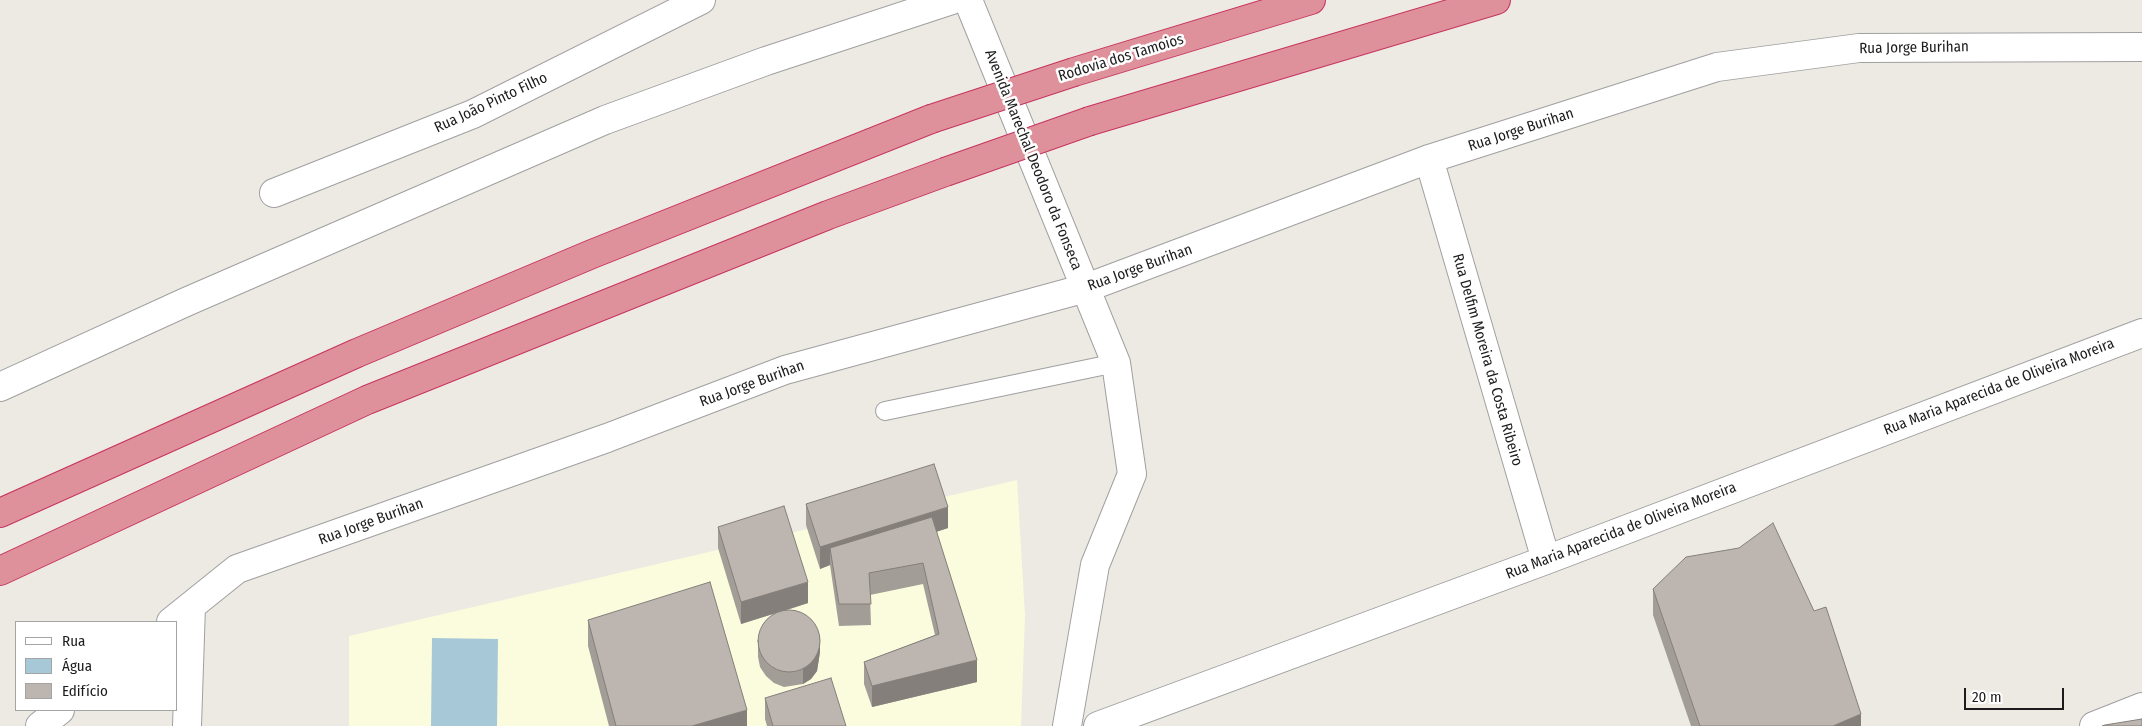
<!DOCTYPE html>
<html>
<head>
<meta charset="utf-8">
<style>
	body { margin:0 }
	#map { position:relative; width:2142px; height:726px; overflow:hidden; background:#edeae3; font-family:"Fira Sans Condensed",sans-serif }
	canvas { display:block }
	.legend { position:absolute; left:15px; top:621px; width:162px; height:90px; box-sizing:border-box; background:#fff; border:1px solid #a4a4a4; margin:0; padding:6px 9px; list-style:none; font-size:15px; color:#1c1c1c }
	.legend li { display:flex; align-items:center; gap:10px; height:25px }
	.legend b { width:25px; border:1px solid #a4a4a4 }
	.scale { position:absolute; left:1964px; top:688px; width:100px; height:22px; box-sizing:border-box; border:2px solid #1c1c1c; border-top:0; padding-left:6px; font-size:15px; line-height:18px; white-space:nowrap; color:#1c1c1c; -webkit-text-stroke:4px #fff; paint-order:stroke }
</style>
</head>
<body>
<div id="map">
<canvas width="2142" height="726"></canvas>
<ul class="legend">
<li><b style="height:6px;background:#fff"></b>Rua</li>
<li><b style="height:14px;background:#a7c9d7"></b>Água</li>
<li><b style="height:14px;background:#bdb6b0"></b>Edifício</li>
</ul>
<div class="scale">20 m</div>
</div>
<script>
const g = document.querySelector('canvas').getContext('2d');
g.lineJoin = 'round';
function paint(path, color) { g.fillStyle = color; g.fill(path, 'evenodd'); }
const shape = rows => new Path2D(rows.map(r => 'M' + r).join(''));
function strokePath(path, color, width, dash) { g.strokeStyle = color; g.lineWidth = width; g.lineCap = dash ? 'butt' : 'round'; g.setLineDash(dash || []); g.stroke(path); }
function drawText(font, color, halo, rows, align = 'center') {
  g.font = font + ' "Fira Sans Condensed",sans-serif'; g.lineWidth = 5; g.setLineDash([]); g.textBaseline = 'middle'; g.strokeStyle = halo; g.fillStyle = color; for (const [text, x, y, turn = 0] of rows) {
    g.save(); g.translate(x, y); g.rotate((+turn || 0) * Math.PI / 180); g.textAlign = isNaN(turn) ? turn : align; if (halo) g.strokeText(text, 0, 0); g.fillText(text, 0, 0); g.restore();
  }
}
const education = shape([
	[1017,480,1025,616,1021,726,349,726,349,636]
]);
const water = shape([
	[432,638,498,639,497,726,431,726]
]);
const lane = shape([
	[885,411,1116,363]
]);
const street = shape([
	[968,0,1116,363,1132,474,1095,565,1067,726],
	[1429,159,1546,560],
	[274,193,473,114,701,0],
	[0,387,186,302,605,120,766,61,952,0],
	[171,622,237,569,607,438,785,370,1086,288,1429,159,1717,67,1859,48,2142,47],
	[40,726,60,710],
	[187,726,191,606],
	[1098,726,1546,560,2142,333],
	[2094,726,2142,707]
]);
const highway = shape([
	[1074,72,1311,0],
	[1090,121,1496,0],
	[0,513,357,353,592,254,931,119],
	[0,571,367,400,828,215,945,172]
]);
const highwayBridge = shape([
	[931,119,1074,72],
	[945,172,1090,121]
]);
const wall = shape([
	[806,504,948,528,936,532,977,682,872,707,864,684,864,662,935,635,923,584,870,595,871,625,839,626,830,565,820,569,806,525],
	[718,527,808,603,784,611,820,652,817,671,811,679,803,684,784,687,774,683,766,676,760,667,758,657,758,642,779,612,741,624,718,548],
	[1653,589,1861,726,1691,726,1653,615],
	[588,620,747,726,609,726,588,646],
	[765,698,846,726,767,726,765,719]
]);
const shadedWall = shape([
	[948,507,948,528,833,565,830,548,830,565,820,569,820,547],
	[808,582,808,603,741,624,741,602],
	[820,636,820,652,817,671,811,679,803,684,803,669],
	[977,660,977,682,872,707,872,686],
	[747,710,747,726,692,726],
	[1861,714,1861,726,1833,726]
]);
const building = shape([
	[934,464,948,507,820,547,806,504,934,464],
	[784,506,808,582,741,602,718,527,784,506],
	[932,517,977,660,872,686,864,662,939,634,923,563,869,573,871,604,839,604,830,548,932,517],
	[1773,523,1814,611,1826,607,1861,714,1833,726,1700,726,1653,589,1686,557,1739,548,1773,523],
	[710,582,747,710,692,726,616,726,588,620,710,582],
	'758 641a31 31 0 1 1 62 0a31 31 0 1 1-62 0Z',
	[831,678,846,726,773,726,765,698,831,678],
	[2142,719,2142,726,2102,726,2105,725,2142,719]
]);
const streetNames = [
	["Rua Jorge Burihan",1914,48,-1],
	["Rodovia dos Tamoios",1121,58,-17],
	["Rua João Pinto Filho",491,103,-25],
	["Rua Jorge Burihan",1521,130,-18],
	["Avenida Marechal Deodoro da Fonseca",1033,160,68],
	["Rua Jorge Burihan",1140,268,-20],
	["Rua Delfim Moreira da Costa Ribeiro",1487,360,74],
	["Rua Jorge Burihan",752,384,-20],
	["Rua Maria Aparecida de Oliveira Moreira",1999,387,-21],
	["Rua Jorge Burihan",371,522,-20],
	["Rua Maria Aparecida de Oliveira Moreira",1621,531,-21]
];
paint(education, '#fafcdd');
paint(water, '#a7c9d7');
strokePath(lane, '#a0a0a0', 20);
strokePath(street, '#a0a0a0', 30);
strokePath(highway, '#c7335e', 30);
strokePath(lane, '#fff', 18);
strokePath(street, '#fff', 28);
strokePath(highway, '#de919b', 28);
strokePath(highwayBridge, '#c7335e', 30, []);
strokePath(highwayBridge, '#de919b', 28);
paint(wall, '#a39d97');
paint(shadedWall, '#847f7b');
paint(building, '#bdb6b0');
strokePath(building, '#847f7b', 1);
drawText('15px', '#1c1c1c', '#fff', streetNames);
</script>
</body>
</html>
